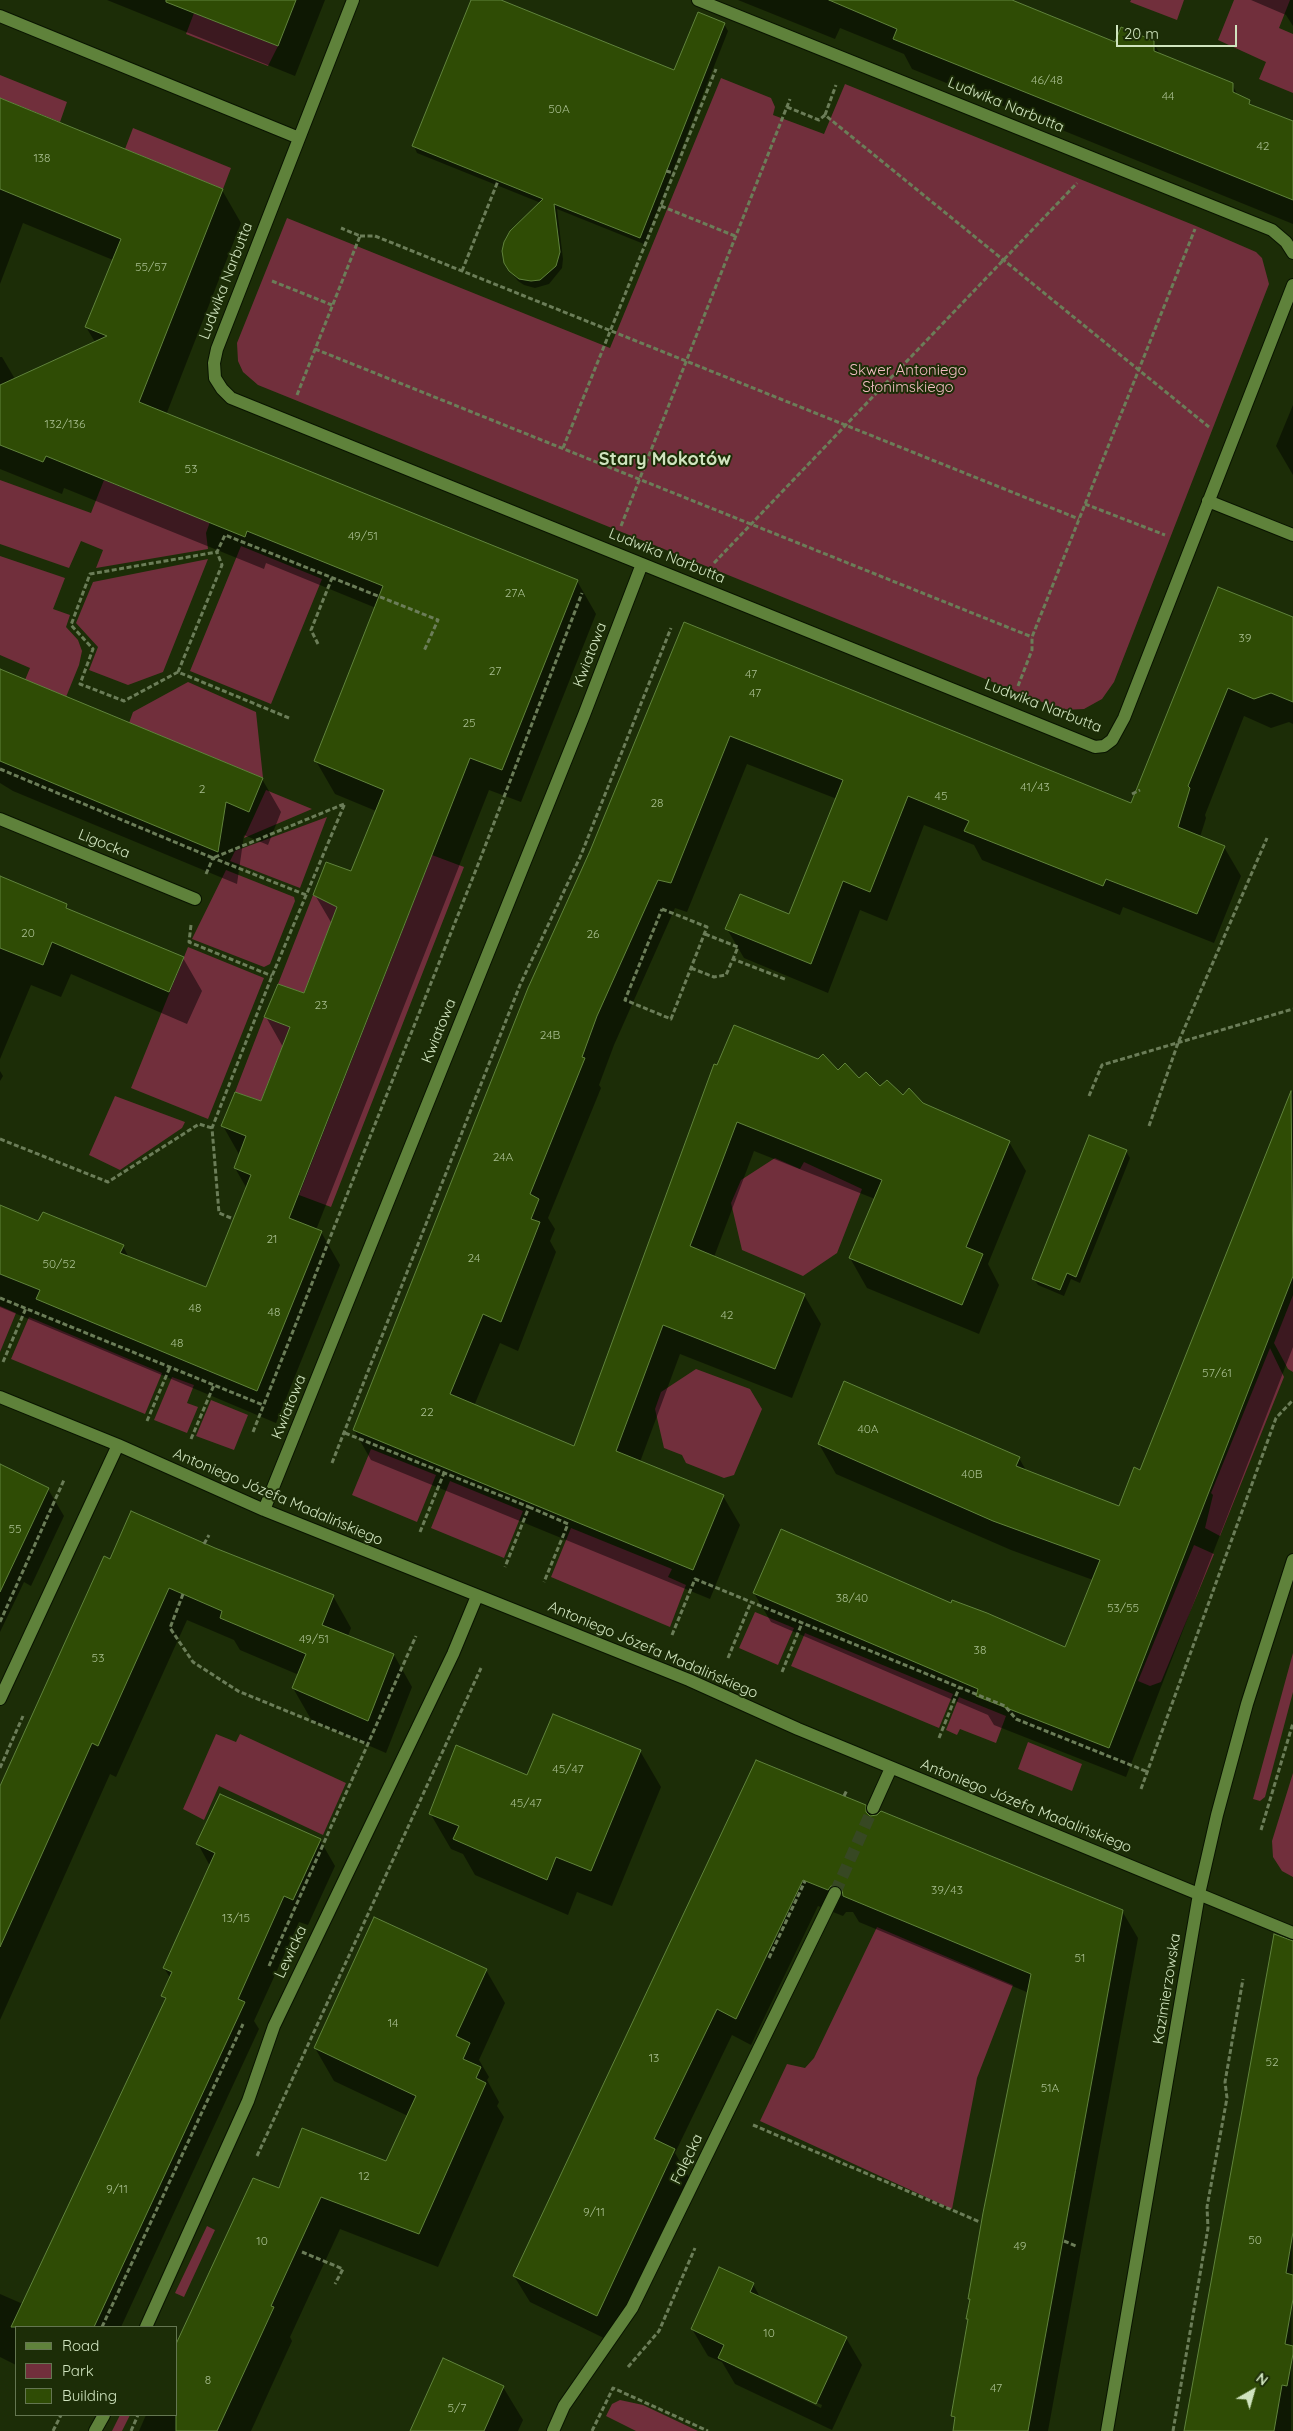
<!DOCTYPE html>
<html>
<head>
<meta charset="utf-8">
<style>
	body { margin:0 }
	#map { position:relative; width:1293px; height:2431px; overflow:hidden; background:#1c2d07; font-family:Quicksand,sans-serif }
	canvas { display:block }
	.legend { position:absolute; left:15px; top:2326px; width:162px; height:90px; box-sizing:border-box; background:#1c2d07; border:1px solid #647651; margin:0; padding:6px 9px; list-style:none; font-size:15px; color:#d0e4bf }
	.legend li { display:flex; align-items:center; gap:10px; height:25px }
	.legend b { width:25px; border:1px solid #647651 }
	.north { position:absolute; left:1228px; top:2366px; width:50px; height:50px; -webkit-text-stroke:4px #1c2d07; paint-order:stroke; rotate:38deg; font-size:14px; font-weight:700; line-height:20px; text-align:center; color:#d0e4bf }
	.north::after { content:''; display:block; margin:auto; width:18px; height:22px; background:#d0e4bf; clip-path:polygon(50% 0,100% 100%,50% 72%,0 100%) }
	.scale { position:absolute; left:1116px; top:25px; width:121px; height:22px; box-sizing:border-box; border:2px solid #d0e4bf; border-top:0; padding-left:6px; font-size:15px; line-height:18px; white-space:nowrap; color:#d0e4bf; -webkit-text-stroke:4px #1c2d07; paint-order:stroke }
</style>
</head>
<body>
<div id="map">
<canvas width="1293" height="2431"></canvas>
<ul class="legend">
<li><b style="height:6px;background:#5f823b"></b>Road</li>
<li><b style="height:14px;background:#712f3c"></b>Park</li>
<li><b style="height:14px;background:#2f4c05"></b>Building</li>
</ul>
<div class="north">N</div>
<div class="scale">20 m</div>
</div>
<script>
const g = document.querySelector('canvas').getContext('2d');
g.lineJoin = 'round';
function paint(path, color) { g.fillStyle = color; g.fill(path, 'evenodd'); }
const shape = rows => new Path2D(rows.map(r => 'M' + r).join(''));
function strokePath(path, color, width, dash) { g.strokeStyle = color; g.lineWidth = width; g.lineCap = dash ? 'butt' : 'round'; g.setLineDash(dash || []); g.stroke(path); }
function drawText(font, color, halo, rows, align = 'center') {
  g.font = font + ' Quicksand,sans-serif'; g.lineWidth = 4; g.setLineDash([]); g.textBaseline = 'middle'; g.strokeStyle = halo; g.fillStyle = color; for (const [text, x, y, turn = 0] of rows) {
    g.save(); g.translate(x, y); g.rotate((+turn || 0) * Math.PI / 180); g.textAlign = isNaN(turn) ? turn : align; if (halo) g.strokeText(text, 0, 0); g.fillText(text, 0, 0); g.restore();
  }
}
const green = shape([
	[1131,0,1184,0,1177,20,1130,2],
	[1234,0,1290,0,1279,28,1293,34,1293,93,1259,79,1266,62,1218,40],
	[194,13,278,46,268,66,186,34],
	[0,75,67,102,60,122,0,98],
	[721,78,771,98,775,107,773,115,824,134,845,84,1196,226,1256,252,1262,258,1269,284,1114,682,1102,699,1084,709,1062,710,258,385,243,372,238,361,237,343,287,218,610,348],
	[133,128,231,168,223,189,125,149],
	[0,480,91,513,104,480,210,522,206,533,208,549,96,568,103,550,81,541,69,568,0,544],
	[241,546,322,579,271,704,190,671],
	[0,556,65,578,53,609,70,615,66,627,78,640,82,651,79,665,66,697,25,680,30,668,0,655],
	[208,559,163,672,128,685,89,670,98,647,76,623,93,582],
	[188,682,256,712,263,778,129,723,133,712],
	[266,790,312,809,244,838],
	[327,817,300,888,230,861,235,851],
	[432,855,464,867,331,1207,299,1195],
	[226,870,294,897,295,901,270,964,264,967,192,939],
	[313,895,337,907,304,993,278,984],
	[188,947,264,978,208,1119,131,1088],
	[264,1017,290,1027,261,1101,235,1092],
	[115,1096,185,1122,182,1128,120,1170,89,1155],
	[775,1158,800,1169,804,1162,862,1189,837,1253,803,1276,742,1250,731,1203,741,1180],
	[1293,1295,1293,1372,1288,1369,1274,1343],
	[0,1306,16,1313,0,1352],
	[29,1317,162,1373,145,1414,11,1359],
	[1270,1348,1284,1377,1220,1536,1205,1528,1213,1495,1211,1493],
	[696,1369,750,1389,762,1409,734,1475,724,1478,686,1463,682,1455,664,1448,655,1409,661,1392],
	[172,1377,194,1385,187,1403,198,1407,187,1433,154,1420],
	[211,1400,248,1415,234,1450,196,1436],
	[371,1449,436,1475,417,1522,352,1495],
	[450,1481,523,1511,504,1558,431,1528],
	[571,1528,672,1569,668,1577,686,1585,670,1627,551,1577],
	[1194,1545,1214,1554,1161,1682,1150,1686,1138,1681],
	[755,1612,794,1628,778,1665,739,1648],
	[805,1633,953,1694,939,1728,791,1666],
	[1293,1653,1293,1692,1265,1797,1260,1801,1253,1799],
	[959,1697,1006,1716,996,1743,960,1729,957,1735,946,1730],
	[216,1734,236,1742,240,1734,346,1783,323,1835,219,1786,204,1820,183,1809],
	[1028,1742,1082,1764,1072,1791,1018,1769],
	[1293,1773,1293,1877,1282,1871,1273,1857,1272,1841],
	[877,1927,1013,1985,977,2078,952,2209,760,2121,787,2064,805,2068,814,2058],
	[207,2226,215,2230,184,2297,175,2293],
	[620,2400,643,2405,698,2431,636,2431,606,2416,612,2404],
	[120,2415,130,2415,122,2431,112,2431]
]);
const shadow = shape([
	[107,0,325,0,295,76],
	[472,0,498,0,674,72,724,24,728,31,644,244,557,209,563,259,562,268,549,284,535,288,524,285,518,281,509,269,541,203,417,153,414,146],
	[738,0,1009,0,1116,44,1153,42,1161,56,1232,84,1238,96,1249,101,1252,107,1293,123,1293,224,912,69,904,54,840,28,835,39],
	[1251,0,1293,0,1293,26,1286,15],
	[0,99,222,190,241,223,166,415,577,581,596,614,521,802,489,790,316,1230,321,1232,340,1265,276,1423,0,1307,0,1206,39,1222,123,1246,129,1258,206,1289,247,1189,235,1168,240,1156,223,1126,261,1103,283,1047,266,1017,304,994,332,924,315,895,352,873,376,811,335,794,316,761,376,608,266,563,264,569,64,488,62,494,0,469,0,357,2,357,15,379,95,342,86,327,113,260,23,223,0,284],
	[1293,405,1293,475,1276,446],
	[1218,588,1293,618,1293,724,1289,722,1271,728,1244,716,1205,815,1206,818,1200,837,1224,847,1241,876,1214,943,1123,907,1120,915,982,860,974,845,924,825,887,921,860,910,828,993,744,958,727,929,790,915,837,799,747,764,687,912,675,908,614,1045,599,1085,601,1088,548,1218,555,1229,550,1241,556,1252,518,1351,500,1343,474,1406,574,1448,715,1065,838,1071,922,1104,1009,1142,1026,1171,988,1264,999,1285,979,1334,867,1288,850,1258,875,1199,754,1151,714,1257,804,1295,821,1324,792,1398,680,1354,640,1462,723,1496,740,1525,710,1599,371,1460,354,1430,684,623,1132,804],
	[0,670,262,779,281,812,268,845,244,835,237,884,13,791,0,783],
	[0,877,66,905,70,912,183,958,202,991,187,1024,71,974,61,997,31,985,0,1059],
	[0,1071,3,1076,0,1081],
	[1293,1090,1293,1347,1126,1777,994,1725,988,1715,771,1622,754,1593,952,1604,1066,1648,1093,1580,1011,1550,836,1474,819,1444,1019,1458,1027,1472,1119,1508,1141,1471],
	[1126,1151,1130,1158,1080,1283,1071,1279,1064,1296,1038,1285,1034,1279],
	[0,1466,48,1489,64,1516,31,1586,24,1582,0,1632],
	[214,1549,333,1596,351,1628,348,1636,394,1655,412,1687,386,1753,312,1721,293,1688,299,1675,240,1650,234,1640,187,1620,116,1777,110,1774,0,2020,0,1788,111,1560],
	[640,1751,661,1787,612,1906,577,1892,568,1915,475,1875,463,1854,451,1849,430,1813,528,1777],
	[757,1762,865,1806,871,1817,1122,1911,1138,1938,1048,2431,954,2431,956,2422,952,2416,969,2322,967,2319,971,2302,969,2299,1029,1993,859,1922,853,1912,846,1912,843,1916,818,1906,751,2045,732,2035,675,2153,689,2177,612,2342,530,2302,514,2276],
	[320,1840,335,1866,308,1925,299,1922,254,2021,259,2029,121,2327,16,2327,16,2365,0,2357,0,2294,23,2304,166,2001,163,1996,171,1979,164,1968,210,1866,198,1844],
	[1268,1968,1293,1978,1291,2431,1186,2431],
	[486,1970,505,2003,479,2060,489,2077,487,2080,499,2102,497,2106,504,2117,438,2267,340,2229,290,2337,292,2341,251,2431,139,2431,146,2415,176,2415,279,2190,387,2162,408,2116,334,2081,315,2048],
	[753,2284,761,2299,846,2338,862,2365,832,2430,735,2384,722,2362,708,2356,692,2329],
	[735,2365,822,2405,821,2408,735,2367],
	[503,2387,523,2420,518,2431,411,2431]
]);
const building = shape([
	[166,0,296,0,278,46,166,2,166,0],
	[471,0,501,0,674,70,698,12,725,23,640,238,554,204,560,252,556,266,540,280,531,281,519,279,509,271,504,263,502,251,504,242,510,231,543,199,412,146,471,0],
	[829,0,1012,0,1115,42,1121,27,1154,41,1154,51,1233,83,1233,92,1250,100,1249,104,1293,121,1293,200,893,39,897,29,829,0],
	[0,98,223,189,139,402,578,580,502,770,470,758,289,1218,322,1231,257,1391,36,1299,40,1290,0,1274,0,1205,38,1221,43,1212,124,1245,120,1253,206,1287,251,1175,234,1168,246,1136,221,1126,235,1092,261,1101,290,1027,264,1017,278,984,304,993,337,907,313,895,326,862,351,871,384,790,314,761,383,586,247,531,245,537,46,456,43,462,0,445,0,385,107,336,85,327,121,239,0,189,0,98],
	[1218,587,1293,617,1293,702,1271,693,1254,699,1228,688,1188,786,1190,788,1178,827,1225,846,1197,914,1106,879,1103,886,964,831,969,821,908,796,870,892,843,881,811,964,725,929,740,894,789,914,843,780,730,736,671,883,658,880,597,1016,582,1057,585,1058,530,1194,539,1199,531,1219,540,1222,501,1322,483,1314,450,1394,574,1446,714,1064,717,1065,734,1025,818,1059,823,1054,838,1070,845,1063,859,1078,866,1072,880,1086,887,1080,903,1095,909,1088,923,1103,1010,1141,966,1247,983,1254,962,1305,849,1258,882,1180,737,1122,690,1246,805,1294,775,1369,663,1325,616,1451,724,1495,693,1570,353,1430,528,988,590,851,684,622,1131,803,1218,587],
	[0,669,263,778,249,812,226,802,218,852,0,761,0,669],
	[0,876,67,904,66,908,184,957,169,992,52,942,43,965,0,948,0,876],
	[1291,1091,1293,1276,1109,1748,976,1696,978,1689,753,1593,781,1529,951,1603,952,1600,987,1613,1065,1647,1100,1560,993,1521,818,1444,844,1381,1020,1457,1016,1466,1119,1506,1134,1467,1140,1470,1291,1091],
	[1089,1135,1127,1150,1076,1277,1067,1273,1060,1290,1032,1279,1089,1135],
	[0,1464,49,1488,0,1592,0,1464],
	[131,1511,215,1548,334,1595,322,1625,394,1654,368,1721,292,1688,306,1654,220,1618,222,1611,169,1588,98,1746,92,1743,0,1947,0,1786,104,1556,110,1559,131,1511],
	[553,1714,641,1750,591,1871,556,1857,547,1880,453,1839,459,1826,429,1814,456,1745,527,1775,553,1714],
	[756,1760,866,1805,866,1812,870,1816,877,1815,881,1811,1123,1910,1028,2431,953,2431,955,2417,951,2416,968,2319,966,2319,970,2299,968,2299,983,2213,1031,1974,843,1896,842,1889,838,1886,831,1886,828,1890,803,1880,736,2019,717,2009,654,2139,675,2149,597,2316,513,2276,756,1760],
	[220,1794,321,1839,293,1900,284,1896,238,1999,245,2002,94,2327,11,2327,166,1998,161,1996,172,1972,163,1968,215,1853,196,1844,220,1794],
	[374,1917,487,1969,456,2036,470,2043,463,2059,481,2067,476,2078,486,2083,419,2234,321,2197,271,2306,274,2307,217,2431,176,2431,176,2344,253,2178,279,2188,302,2128,386,2161,416,2096,314,2048,374,1917],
	[1274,1934,1293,1941,1293,2232,1286,2273,1293,2275,1293,2299,1285,2344,1293,2346,1293,2354,1287,2386,1282,2385,1274,2431,1184,2431,1274,1934],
	[719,2267,754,2283,750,2292,847,2337,816,2404,718,2358,724,2345,691,2329,719,2267],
	[443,2358,504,2386,484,2431,410,2431,443,2358]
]);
const minorTunnel = shape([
	[835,1893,873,1808]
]);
const path = shape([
	[787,107,819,120,825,115,1209,427],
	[825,115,836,85],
	[666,171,674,173],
	[661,206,735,236],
	[360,236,375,236,1079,519],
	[462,271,498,181],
	[272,281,332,305],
	[315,349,1032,637],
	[297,395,360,236,341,228],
	[563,448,716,69],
	[1085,504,1165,535],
	[621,526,790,99],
	[714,563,1077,183],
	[318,644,311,630,332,578],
	[178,672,222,565,217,552],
	[1018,686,1032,650,1032,637,1195,229],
	[289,718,178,672,124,701,80,684,93,649,71,625,90,574,217,552,225,535,438,620,424,651],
	[0,769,213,858,344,804],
	[1132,794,1140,790],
	[206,874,213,858,306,895],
	[662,909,707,927,671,1019,625,1000,662,909],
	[191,925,189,942,272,976],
	[705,934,738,947,733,959],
	[691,968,714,977,726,975,733,959,787,980],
	[1089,1096,1102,1065,1293,1009],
	[1149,1126,1178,1043,1267,838],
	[0,1139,108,1182,199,1124,212,1128],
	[231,1218,219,1213,212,1128,272,976,345,803],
	[0,1298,263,1405],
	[3,1362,26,1308],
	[147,1421,170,1367],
	[253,1432,481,857,582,593],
	[345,1433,529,1507,505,1567],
	[191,1439,214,1385],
	[332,1463,520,985,581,855,671,628],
	[529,1507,568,1524,544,1582],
	[420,1532,444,1473],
	[204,1544,209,1535],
	[183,1594,170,1628,193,1662,238,1691,367,1744],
	[0,1622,64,1480],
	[672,1635,695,1579,1005,1706,1016,1719,1148,1772],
	[728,1658,751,1602],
	[782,1672,802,1623],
	[939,1738,959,1688],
	[0,1768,23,1716],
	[1141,1789,1276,1418,1293,1400],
	[844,1796,847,1790],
	[1261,1830,1293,1723],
	[769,1958,805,1881],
	[269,1966,416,1636],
	[753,2125,980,2222],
	[257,2156,481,1668],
	[1064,2241,1076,2246],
	[302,2252,343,2269,335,2284],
	[102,2327,243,2024],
	[628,2367,659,2331,695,2248],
	[53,2431,61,2415],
	[131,2431,138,2415],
	[592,2431,613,2388,708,2431],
	[1173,2431,1208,2228,1207,2207,1227,2098,1225,2082,1243,1979]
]);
const minor = shape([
	[353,0,217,349,214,363,215,378,222,389,231,398,1095,747,1104,746,1112,740,1124,718,1293,285],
	[698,0,1272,230,1286,242,1293,253],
	[0,16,299,138],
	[1208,501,1293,535],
	[0,819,195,899],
	[0,1397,118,1445,264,1510,689,1680,798,1729,1293,1933],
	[264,1510,584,715,642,564],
	[0,1699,118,1445],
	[873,1808,891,1768],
	[146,2327,248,2101,274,2026,453,1654,477,1596],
	[95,2431,104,2415],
	[553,2431,564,2406,632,2308,835,1893],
	[1107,2431,1199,1894,1217,1815,1247,1704,1293,1560]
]);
const numberNames = [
	["46/48",1047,80],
	["44",1168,96],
	["50A",559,109],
	["42",1263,146],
	["138",42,158],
	["55/57",151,267],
	["132/136",65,424],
	["53",191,469],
	["49/51",363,536],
	["27A",515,593],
	["39",1245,638],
	["27",495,671],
	["47",751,674],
	["47",755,693],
	["25",469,723],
	["41/43",1035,787],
	["2",202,789],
	["45",941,796],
	["28",657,803],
	["20",28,933],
	["26",593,934],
	["23",321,1005],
	["24B",550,1035],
	["24A",503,1157],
	["21",272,1239],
	["24",474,1258],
	["50/52",59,1264],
	["48",195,1308],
	["48",274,1312],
	["42",727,1315],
	["48",177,1343],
	["57/61",1217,1373],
	["22",427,1412],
	["40A",868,1429],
	["40B",972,1474],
	["55",15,1529],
	["38/40",852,1598],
	["53/55",1123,1608],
	["49/51",314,1639],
	["38",980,1650],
	["53",98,1658],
	["45/47",568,1769],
	["45/47",526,1803],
	["39/43",947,1890],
	["13/15",236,1918],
	["51",1080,1958],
	["14",393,2023],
	["13",654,2058],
	["52",1272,2062],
	["51A",1050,2088],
	["12",364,2176],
	["9/11",117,2189],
	["9/11",594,2212],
	["50",1255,2240],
	["10",262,2241],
	["49",1020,2246],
	["10",769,2333],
	["8",208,2380],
	["47",996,2388],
	["5/7",457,2408]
];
const streetNames = [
	["Ludwika Narbutta",1006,105,22],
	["Ludwika Narbutta",226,281,-69],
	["Ludwika Narbutta",667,556,22],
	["Kwiatowa",590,655,-69],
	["Ludwika Narbutta",1043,706,21],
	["Ligocka",104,844,22],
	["Kwiatowa",439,1031,-68],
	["Kwiatowa",289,1407,-68],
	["Antoniego Józefa Madalińskiego",278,1497,23],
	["Antoniego Józefa Madalińskiego",653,1650,23],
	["Antoniego Józefa Madalińskiego",1026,1806,22],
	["Lewicka",291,1952,-65],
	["Kazimierzowska",1167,1989,-81],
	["Falęcka",687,2159,-64]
];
const parkNames = [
	["Skwer Antoniego",908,370],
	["Słonimskiego",908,387]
];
const quarterNames = [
	["Stary Mokotów",665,460]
];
paint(green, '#712f3c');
paint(shadow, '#0007');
paint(building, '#2f4c05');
strokePath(building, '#60833c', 1);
strokePath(minorTunnel, '#374823', 12, [12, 6]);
strokePath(minor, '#091401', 14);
strokePath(path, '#6b7d58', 3, [5, 2.5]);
strokePath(minor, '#5f823b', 12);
drawText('12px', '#a8be90', null, numberNames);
drawText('15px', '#d0e4bf', '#1c2d07', streetNames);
drawText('15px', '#f1bcc2', '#1c2d07', parkNames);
drawText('bold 18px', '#d0e4bf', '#1c2d07', quarterNames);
</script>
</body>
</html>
